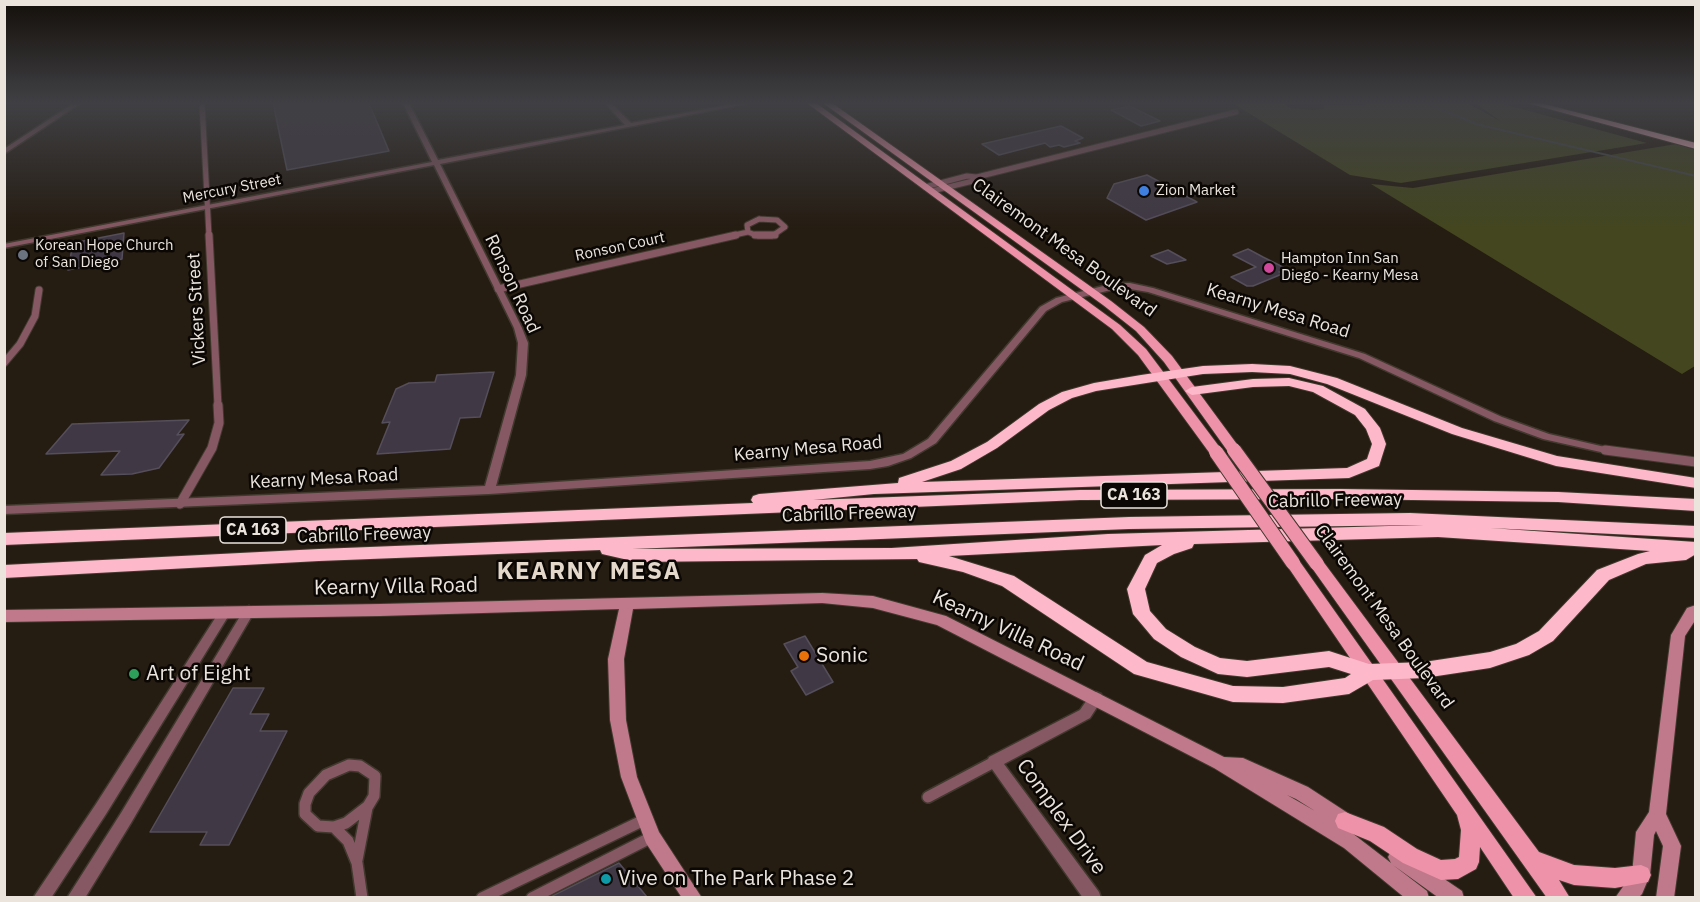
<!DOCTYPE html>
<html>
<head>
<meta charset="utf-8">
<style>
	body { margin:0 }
	#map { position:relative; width:1700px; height:902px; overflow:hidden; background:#251c12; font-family:"IBM Plex Sans",sans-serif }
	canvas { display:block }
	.frame { position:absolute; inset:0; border:6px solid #eae4dd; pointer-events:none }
</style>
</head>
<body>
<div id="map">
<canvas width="1700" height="902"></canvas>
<div class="frame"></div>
</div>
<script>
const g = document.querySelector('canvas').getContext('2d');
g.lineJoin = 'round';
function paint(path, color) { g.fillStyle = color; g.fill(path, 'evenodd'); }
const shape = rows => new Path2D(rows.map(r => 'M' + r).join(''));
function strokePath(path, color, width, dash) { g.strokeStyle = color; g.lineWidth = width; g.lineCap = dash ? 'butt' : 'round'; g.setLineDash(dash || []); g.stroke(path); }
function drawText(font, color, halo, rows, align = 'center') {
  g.font = font + ' "IBM Plex Sans",sans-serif'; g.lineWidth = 5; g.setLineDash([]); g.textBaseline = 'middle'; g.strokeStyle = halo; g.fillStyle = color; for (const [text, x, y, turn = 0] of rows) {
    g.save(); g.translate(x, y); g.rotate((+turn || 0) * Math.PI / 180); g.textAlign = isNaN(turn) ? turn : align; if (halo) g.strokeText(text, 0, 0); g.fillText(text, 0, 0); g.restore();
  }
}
const green = shape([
	[1232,103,1284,103,1290,108,1314,110,1324,109,1324,105,1366,105,1361,103,1468,103,1500,121,1475,103,1500,103,1647,143,1401,183,1350,175],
	[1676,144,1696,150,1695,366,1682,374,1371,184,1413,188]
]);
const stream = shape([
	[1426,103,1476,124,1696,176]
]);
const building = shape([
	[273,103,369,103,389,151,287,170,273,103],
	[1130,106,1160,121,1141,126,1111,110,1130,106],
	[1061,126,1083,138,1075,141,1080,143,1064,147,1059,145,1050,147,1045,143,999,155,982,144,1061,126],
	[1147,175,1197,202,1146,220,1107,198,1114,184,1147,175],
	[124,233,122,259,68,270,73,243,124,233],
	[1248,249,1263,257,1287,269,1279,272,1282,274,1253,286,1247,286,1231,277,1256,267,1233,255,1248,249],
	[1168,250,1186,260,1167,264,1151,256,1168,250],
	[494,372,480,417,460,418,450,449,377,454,390,422,382,423,396,389,409,383,435,382,437,375,494,372],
	[189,420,177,435,184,434,159,468,132,474,101,475,120,451,46,454,72,424,189,420],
	[805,636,833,682,806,695,791,671,798,667,784,644,805,636],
	[233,688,264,688,250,714,269,714,260,731,287,731,229,845,200,845,207,832,150,832,233,688],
	[619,863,647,897,550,897,619,863]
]);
const minorFar3 = shape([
	[202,103,209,236],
	[925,187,967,176,976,177],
	[932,191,973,181,977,177,1236,112],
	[759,219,777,220,785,227,772,236,758,236,748,232,747,225,759,219],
	[730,236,748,232]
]);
const minorFar2 = shape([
	[209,235,218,406],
	[755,235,775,235],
	[498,289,736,235],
	[4,363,20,344,35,316,39,290]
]);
const minorFar1 = shape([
	[1605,450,1696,462],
	[180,504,212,448,219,423,218,405]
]);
const minor = shape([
	[349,765,360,766,375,776,374,796,368,806,346,823,334,827,318,826,305,814,305,804,309,793,326,775,349,765],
	[928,797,994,762],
	[334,827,348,841,357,863,362,898],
	[357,860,367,808],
	[482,898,644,820],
	[532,898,652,837]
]);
const tertiary = shape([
	[74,103,81,103,4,154,4,149,74,103],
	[403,103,409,103,438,160,625,125,605,103,611,103,631,123,738,103,750,103,440,164,522,328,528,343,526,375,496,486,870,461,903,454,928,439,1040,307,1056,298,1115,283,1130,283,1153,288,1365,354,1502,417,1549,434,1605,447,1610,450,1605,453,1543,439,1494,421,1359,358,1148,292,1130,289,1115,289,1062,302,1046,311,936,443,911,458,888,466,870,469,489,494,4,514,4,506,485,486,516,375,518,343,514,328,434,165,4,248,4,244,432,162,403,103],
	[249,606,253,608,255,611,253,614,131,823,85,898,67,898,121,813,245,608,249,606],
	[225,607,229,609,231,612,229,615,106,814,51,898,33,898,96,804,221,609,225,607],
	[1096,692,1101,694,1103,698,1090,718,1004,764,1099,892,1101,898,1083,898,987,762,989,757,1080,710,1091,694,1096,692]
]);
const secondary = shape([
	[822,593,873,596,946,616,1224,757,1243,758,1308,787,1357,819,1360,825,1357,831,1352,833,1391,863,1388,857,1391,851,1397,848,1403,851,1462,891,1464,898,1439,898,1393,865,1427,891,1429,898,1405,898,1344,848,1214,768,937,625,873,608,822,603,633,609,624,659,626,720,637,777,659,832,702,898,682,898,646,843,621,777,610,720,608,659,619,609,380,616,4,622,4,610,380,604,822,593],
	[1287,795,1296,799,1315,811,1287,795],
	[1696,605,1696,619,1685,636,1666,814,1681,846,1674,898,1656,898,1663,846,1656,831,1654,835,1650,875,1642,894,1638,898,1615,898,1632,874,1636,832,1649,812,1671,635,1687,608,1696,605]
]);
const primary = shape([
	[807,103,816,103,1120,325,1146,349,1221,449,1223,452,1221,455,1211,455,1138,355,1112,329,807,103],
	[823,103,832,103,1111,301,1144,327,1172,356,1239,447,1241,450,1239,453,1229,453,1164,362,1136,331,1103,305,823,103],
	[1293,557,1298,559,1537,898,1514,898,1480,847,1479,862,1476,869,1458,879,1441,880,1403,863,1370,841,1338,828,1335,821,1338,814,1345,812,1384,827,1417,849,1441,860,1455,859,1459,857,1461,830,1457,815,1288,567,1285,563,1288,559,1293,557],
	[1317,558,1322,560,1539,852,1574,865,1615,868,1641,865,1648,868,1651,875,1648,882,1615,888,1574,885,1559,880,1570,898,1547,898,1312,568,1309,564,1312,560,1317,558]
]);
const motorway = shape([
	[1527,103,1540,103,1696,143,1696,149,1527,103],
	[1252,364,1290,366,1337,378,1462,428,1557,456,1696,478,1696,488,1556,466,1452,434,1327,384,1290,374,1252,372,1203,374,1096,391,1072,398,1049,410,997,448,961,469,922,482,1347,468,1367,459,1372,444,1366,429,1355,415,1313,392,1289,386,1253,387,1192,395,1185,391,1192,387,1253,379,1289,378,1323,386,1365,409,1380,428,1386,444,1379,466,1349,478,874,494,813,500,1080,490,1340,489,1558,492,1696,499,1696,511,1558,502,1340,499,1080,500,4,545,4,533,753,503,751,500,753,496,759,494,898,483,899,478,951,461,987,442,1039,404,1062,392,1094,383,1141,375,1203,366,1252,364],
	[1410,513,1696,526,1696,538,1490,528,1696,542,1696,554,1686,560,1646,564,1609,580,1553,641,1529,655,1490,668,1424,678,1373,680,1349,694,1283,703,1233,702,1134,674,1002,586,963,572,919,562,917,559,637,562,602,554,600,550,319,561,4,578,4,565,319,549,1129,517,1410,513],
	[1424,525,1108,534,892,548,632,549,1129,529,1424,525],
	[1438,537,1650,551,1638,554,1597,570,1539,631,1516,644,1490,652,1424,662,1369,664,1329,651,1247,661,1220,658,1195,647,1166,629,1150,611,1145,589,1157,563,1174,554,1192,548,1194,544,1438,537],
	[1162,545,1145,555,1127,589,1133,614,1154,639,1181,657,1218,674,1247,677,1329,667,1351,674,1345,678,1283,687,1233,686,1147,662,1014,576,949,556,1162,545]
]);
const primaryBridge = shape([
	[1234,450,1317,564],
	[1216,452,1293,563]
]);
const markers = [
	[1144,191,6,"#3f7fe0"],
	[23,255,6,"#6b7280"],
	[1269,268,6,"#d1479c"],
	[804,656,6,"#e8710a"],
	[134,674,6,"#2e9e5b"],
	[606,879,6,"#0f9aa8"]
];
const farStreetnames = [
	["Mercury Street",232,189,-11],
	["Ronson Court",620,247,-12]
];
const farPoinames = [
	["Zion Market",1156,191],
	["Korean Hope Church",35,246],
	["of San Diego",35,263],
	["Hampton Inn San",1281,259],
	["Diego - Kearny Mesa",1281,276]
];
const shields = [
	[1134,495,66],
	[253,530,66]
];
const shieldNames = [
	["CA 163",1134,495],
	["CA 163",253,530]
];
const streetNames = [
	["Clairemont Mesa Boulevard",1064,248,36],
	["Ronson Road",512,284,65],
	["Vickers Street",197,309,-93],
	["Kearny Mesa Road",1278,311,17],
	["Kearny Mesa Road",808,449,-5],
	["Kearny Mesa Road",324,479,-3],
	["Cabrillo Freeway",1335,501,-1],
	["Cabrillo Freeway",849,514,-2],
	["Cabrillo Freeway",364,535,-2],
	["Clairemont Mesa Boulevard",1384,617,54]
];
const nearStreetnames = [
	["Kearny Villa Road",396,587,-1],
	["Kearny Villa Road",1008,631,25],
	["Complex Drive",1061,817,54]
];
const nearPoinames = [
	["Sonic",816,656],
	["Art of Eight",146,674],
	["Vive on The Park Phase 2",618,879]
];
const districtNames = [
	["KEARNY MESA",589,572]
];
paint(green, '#43461f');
strokePath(stream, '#464a4a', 2);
paint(building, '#403945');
strokePath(building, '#554e5b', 1.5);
strokePath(minorFar3, '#41382e', 7);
strokePath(minorFar2, '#41382e', 9);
strokePath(minorFar1, '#41382e', 11);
strokePath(minor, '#41382e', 14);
strokePath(tertiary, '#41382e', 3);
strokePath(secondary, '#41382e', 2);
strokePath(primary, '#41382e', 2);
strokePath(motorway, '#41382e', 2);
strokePath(minorFar3, '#855863', 5);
strokePath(minorFar2, '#855863', 7);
strokePath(minorFar1, '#855863', 9);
strokePath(minor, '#855863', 11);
paint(tertiary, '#855863');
paint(secondary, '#c0798a');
paint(primary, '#ee92a9');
paint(motorway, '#fdb9c9');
strokePath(primaryBridge, '#41382e', 16, []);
strokePath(primaryBridge, '#ee92a9', 14);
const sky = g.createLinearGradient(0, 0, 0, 229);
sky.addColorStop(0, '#140f0a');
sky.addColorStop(0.45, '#404044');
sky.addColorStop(1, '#40404400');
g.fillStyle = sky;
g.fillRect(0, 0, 1700, 229);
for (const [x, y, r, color] of markers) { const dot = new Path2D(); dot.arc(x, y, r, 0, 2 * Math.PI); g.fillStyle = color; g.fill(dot); strokePath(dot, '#0b0704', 2); }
drawText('15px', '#eae4dd', '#0b0704', farStreetnames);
drawText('15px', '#eae4dd', '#0b0704', farPoinames, 'left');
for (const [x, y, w] of shields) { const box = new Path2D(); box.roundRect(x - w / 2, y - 13, w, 26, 4.5); g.fillStyle = '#0b0704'; g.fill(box); strokePath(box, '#eae4dd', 1.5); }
drawText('bold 16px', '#eae4dd', null, shieldNames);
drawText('18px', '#eae4dd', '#0b0704', streetNames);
drawText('21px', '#eae4dd', '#0b0704', nearStreetnames);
drawText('21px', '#eae4dd', '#0b0704', nearPoinames, 'left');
g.letterSpacing = '1.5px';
drawText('bold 24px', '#e4d8cb', '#0b0704', districtNames);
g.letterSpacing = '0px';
</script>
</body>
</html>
